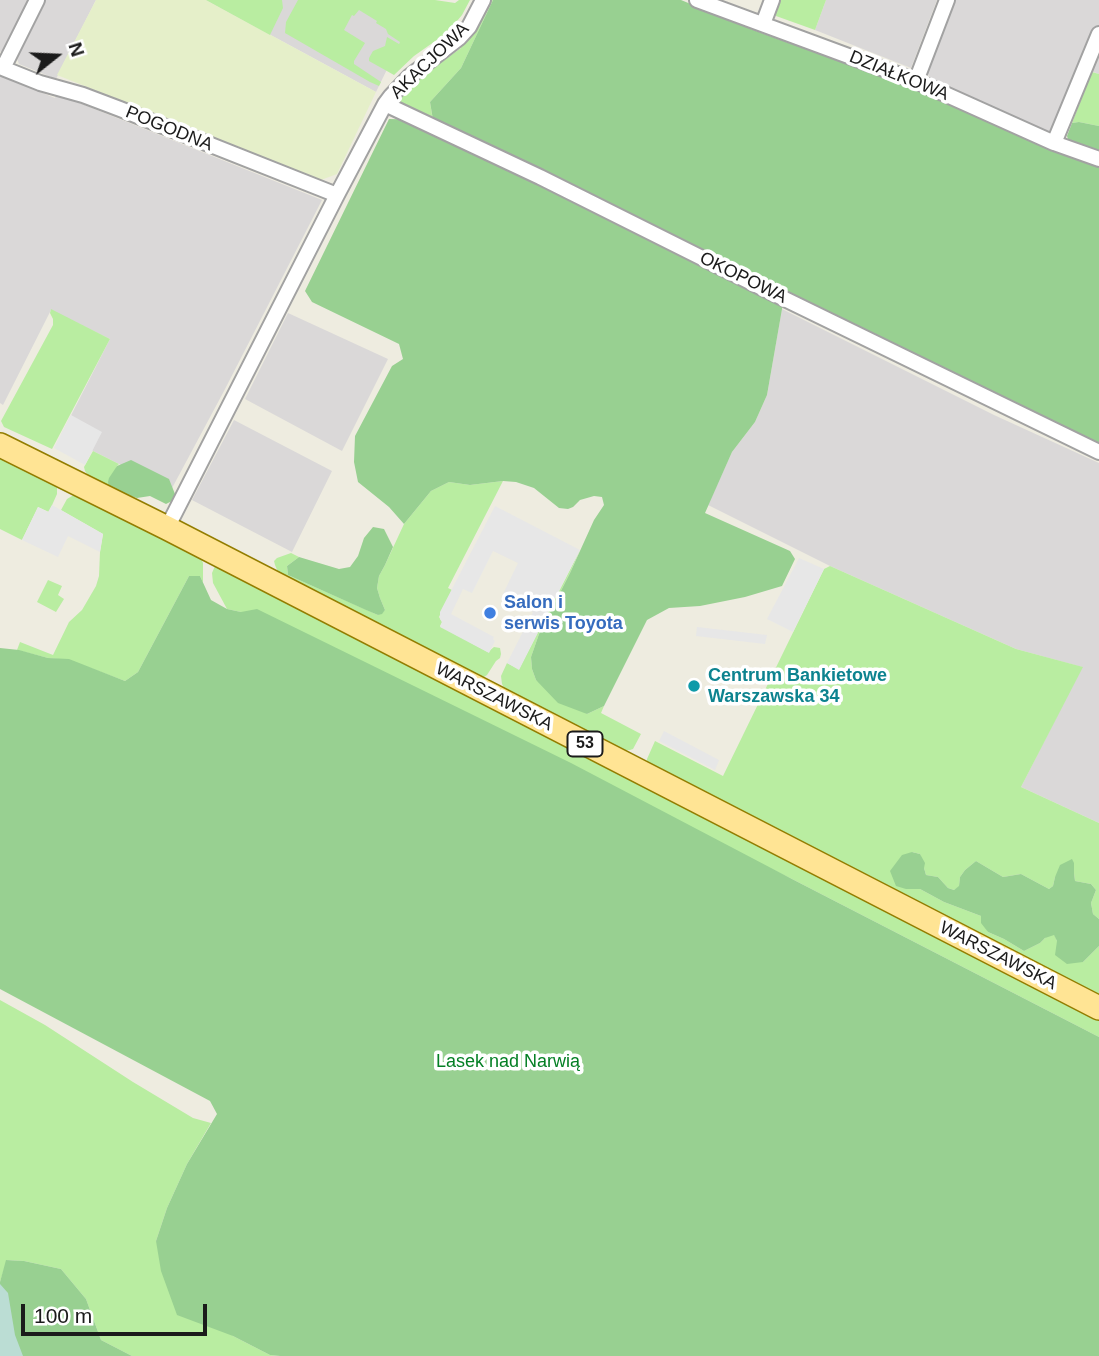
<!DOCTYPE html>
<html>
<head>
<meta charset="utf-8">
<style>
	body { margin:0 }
	#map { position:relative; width:1099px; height:1356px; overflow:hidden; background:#eeece0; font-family:Arial,sans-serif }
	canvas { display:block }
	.north { position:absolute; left:21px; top:21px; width:70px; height:70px; -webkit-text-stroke:5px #fff; paint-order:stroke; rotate:72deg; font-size:19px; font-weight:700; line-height:28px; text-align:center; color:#1b1b1b }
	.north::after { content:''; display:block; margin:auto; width:24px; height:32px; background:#1b1b1b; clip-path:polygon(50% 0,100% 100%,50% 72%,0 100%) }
	.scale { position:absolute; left:21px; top:1304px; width:186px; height:32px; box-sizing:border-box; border:4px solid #1b1b1b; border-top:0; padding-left:9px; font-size:21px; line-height:24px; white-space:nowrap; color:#1b1b1b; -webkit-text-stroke:5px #fff; paint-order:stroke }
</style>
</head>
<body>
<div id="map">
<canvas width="1099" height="1356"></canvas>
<div class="north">N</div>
<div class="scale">100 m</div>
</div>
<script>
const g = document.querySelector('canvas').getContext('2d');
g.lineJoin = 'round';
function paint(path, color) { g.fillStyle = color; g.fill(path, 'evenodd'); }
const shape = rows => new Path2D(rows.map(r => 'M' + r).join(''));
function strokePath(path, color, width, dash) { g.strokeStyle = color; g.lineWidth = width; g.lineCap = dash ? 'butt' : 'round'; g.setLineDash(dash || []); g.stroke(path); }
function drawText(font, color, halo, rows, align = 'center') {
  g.font = font + ' Arial,sans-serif'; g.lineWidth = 7; g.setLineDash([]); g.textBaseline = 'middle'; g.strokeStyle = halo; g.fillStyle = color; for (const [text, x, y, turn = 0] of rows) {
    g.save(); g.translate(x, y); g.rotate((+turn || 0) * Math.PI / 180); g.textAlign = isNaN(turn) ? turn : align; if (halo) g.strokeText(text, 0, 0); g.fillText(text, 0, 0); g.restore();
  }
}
const residential = shape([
	[0,0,28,0,2,51,0,52],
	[45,0,96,0,56,79,19,64,16,56],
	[206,0,377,0,411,20,376,92],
	[826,0,937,0,911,68,815,30],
	[953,0,1099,0,1099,74,1079,67,1052,137,1007,119,930,79,926,69],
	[0,76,55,98,57,94,322,200,224,391,171,490,61,435,110,339,51,310,3,405,0,403],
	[782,309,994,415,1099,463,1099,823,1021,787,1082,667,1016,649,830,566,708,505,732,452,755,422,767,395],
	[288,313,388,359,342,451,245,399],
	[234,420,332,471,292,552,192,500]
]);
const farmland = shape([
	[96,0,206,0,376,92,337,174,321,180,57,75]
]);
const grass = shape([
	[206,0,282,0,283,8,270,35],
	[298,0,435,0,455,3,459,0,470,0,462,15,448,32,414,56,394,75,369,61,369,58,373,51,385,46,387,37,399,44,400,42,388,34,386,29,376,23,377,21,359,10,354,16,352,15,344,30,365,43,354,61,354,64,381,82,379,86,370,82,285,33,286,22],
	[488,0,493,0,461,68,430,102,433,121,403,106,398,98,411,84,461,48,461,43],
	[778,0,826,0,815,30,776,16,774,13],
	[1092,72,1099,74,1099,126,1079,122,1072,123],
	[51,309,110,339,52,449,4,427,1,421,53,325,53,319,50,313],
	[93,451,119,464,117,466,109,487,88,475,85,471,84,467],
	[0,456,54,481,57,488,57,494,49,512,38,507,22,540,0,529],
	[503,481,448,588,452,590,439,617,442,622,440,626,488,652,494,647,500,648,501,654,500,658,496,661,487,675,484,677,480,677,321,598,278,572,275,565,274,561,277,558,291,553,299,557,287,566,288,575,378,615,385,610,380,598,377,588,379,576,385,565,404,524,431,491,449,482,470,485],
	[77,493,200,556,203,563,203,583,200,576,189,576,138,672,125,681,69,660,48,658,17,650,20,642,53,655,69,622,82,610,96,586,99,576,100,552,103,534,61,510,67,499],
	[580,550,570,573,539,634,531,657,532,669,536,680,587,714,604,706,601,713,641,734,633,749,630,750,620,751,506,692,502,684,501,676,507,663,519,669],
	[215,566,1099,1018,1099,1037,792,879,241,612,227,609,213,583,212,573],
	[830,566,1016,649,1083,667,1021,787,1099,823,1099,919,1093,914,1091,903,1096,890,1091,884,1075,881,1074,873,1074,863,1055,877,1053,886,1049,889,1021,874,1003,877,976,861,965,870,960,877,959,887,954,890,948,888,938,877,926,875,920,854,912,852,906,889,920,889,944,902,981,916,988,932,1004,939,1024,951,1040,943,1046,937,1054,934,1057,941,1083,962,1099,946,1099,996,650,764,647,761,647,759,655,741,723,776,824,569],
	[48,580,62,586,58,595,64,599,56,612,37,602],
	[0,1000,45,1025,133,1082,193,1118,211,1123,187,1164,167,1208,156,1241,233,1336,270,1355,280,1356,132,1356,101,1340,86,1299,61,1269,24,1261,7,1260,0,1282]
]);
const forest = shape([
	[493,0,681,0,756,31,927,93,1099,165,1099,443,785,292,767,395,755,422,732,452,705,513,790,551,795,559,782,586,745,597,700,606,669,608,647,620,604,706,587,714,558,703,536,680,532,669,531,657,539,634,570,573,594,520,604,505,602,497,594,496,580,500,573,507,568,509,559,508,534,488,516,482,503,481,470,485,449,482,431,491,404,524,389,507,358,482,354,462,355,436,392,366,403,359,399,344,312,302,305,291,389,119,433,120,430,102,461,68],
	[1079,122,1099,126,1099,154,1069,143,1067,136,1072,123],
	[131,460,169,479,175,494,172,501,166,504,150,496,137,498,119,492,109,487,108,482,109,478,117,466],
	[373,527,384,529,393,547,385,565,379,576,377,588,380,598,385,610,382,614,378,615,366,610,288,575,287,566,299,557,339,569,350,567,358,556,364,538],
	[189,576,200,576,211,600,227,609,241,612,257,609,571,763,792,879,1099,1037,1099,1356,280,1356,270,1355,233,1336,177,1315,161,1271,156,1241,167,1208,187,1164,217,1114,210,1101,0,989,0,648,19,650,48,658,69,659,125,681,138,672],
	[912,852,920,854,925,863,924,868,926,875,938,877,948,888,954,890,959,886,960,877,965,870,976,861,1003,877,1021,874,1049,889,1053,886,1055,877,1060,865,1072,859,1074,863,1074,873,1075,881,1091,884,1096,890,1091,903,1093,914,1099,919,1099,946,1083,962,1067,964,1055,955,1057,941,1054,935,1045,938,1040,943,1024,951,1004,939,988,932,981,923,981,916,944,902,920,889,906,889,896,886,890,871,902,855],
	[6,1260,24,1261,61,1269,86,1299,101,1340,132,1356,0,1356,0,1282]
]);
const wetland = shape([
	[0,1284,8,1293,15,1335,23,1356,0,1356]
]);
const parking = shape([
	[71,415,102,432,85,465,54,448],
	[52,505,103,534,100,552,68,536,58,557,22,540,38,507,48,512],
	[495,506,580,550,519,670,507,663,533,612,502,596,518,563,493,551,472,593,463,589,451,614,494,637,493,639,495,641,489,653,440,627,442,622,440,619,440,612],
	[799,558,824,569,793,632,767,619],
	[697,627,767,635,765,644,696,636],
	[664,731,719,760,715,770,659,741]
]);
const minor = shape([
	[697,0,916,81,1054,143,1099,159],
	[763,24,772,0],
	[0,67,40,83,83,95,120,109,337,195],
	[3,68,37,0],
	[916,81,947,0],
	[385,104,540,177,760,287,1099,452],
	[1054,143,1099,34],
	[167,528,337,195,385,104,391,96,410,76,459,38,469,27,483,0]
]);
const primary = shape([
	[0,445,167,528,1099,1008]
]);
const markers = [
	[490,613,7,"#3f7fe0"],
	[694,686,7,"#0f9aa8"]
];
const shields = [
	[585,744,35]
];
const shieldNames = [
	["53",585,744]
];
const streetNames = [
	["AKACJOWA",430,61,-44],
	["DZIAŁKOWA",899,76,22],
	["POGODNA",169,129,22],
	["OKOPOWA",743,278,26],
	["WARSZAWSKA",494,697,27],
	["WARSZAWSKA",998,956,27]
];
const shopNames = [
	["Salon i",504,603],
	["serwis Toyota",504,624]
];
const cultureNames = [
	["Centrum Bankietowe",708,676],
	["Warszawska 34",708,697]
];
const parkNames = [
	["Lasek nad Narwią",508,1062]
];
paint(residential, '#dad8d8');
paint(farmland, '#e5efc9');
paint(grass, '#b9eda1');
paint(forest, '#98d091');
paint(wetland, '#bbddd4');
paint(parking, '#e7e7e7');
strokePath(minor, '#a2a2a2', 18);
strokePath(primary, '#937d00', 26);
strokePath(minor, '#fff', 14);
strokePath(primary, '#ffe494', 23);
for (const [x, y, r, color] of markers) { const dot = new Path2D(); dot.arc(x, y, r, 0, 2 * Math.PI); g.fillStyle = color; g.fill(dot); strokePath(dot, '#fff', 2.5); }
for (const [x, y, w] of shields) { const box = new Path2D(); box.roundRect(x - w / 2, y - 12.5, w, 25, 5); g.fillStyle = '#fff'; g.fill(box); strokePath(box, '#1b1b1b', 2); }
drawText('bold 16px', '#1b1b1b', null, shieldNames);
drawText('18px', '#1b1b1b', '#fff', streetNames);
drawText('bold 18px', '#366cbe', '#fff', shopNames, 'left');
drawText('bold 18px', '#0d838f', '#fff', cultureNames, 'left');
drawText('18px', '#047f24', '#fff', parkNames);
</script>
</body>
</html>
